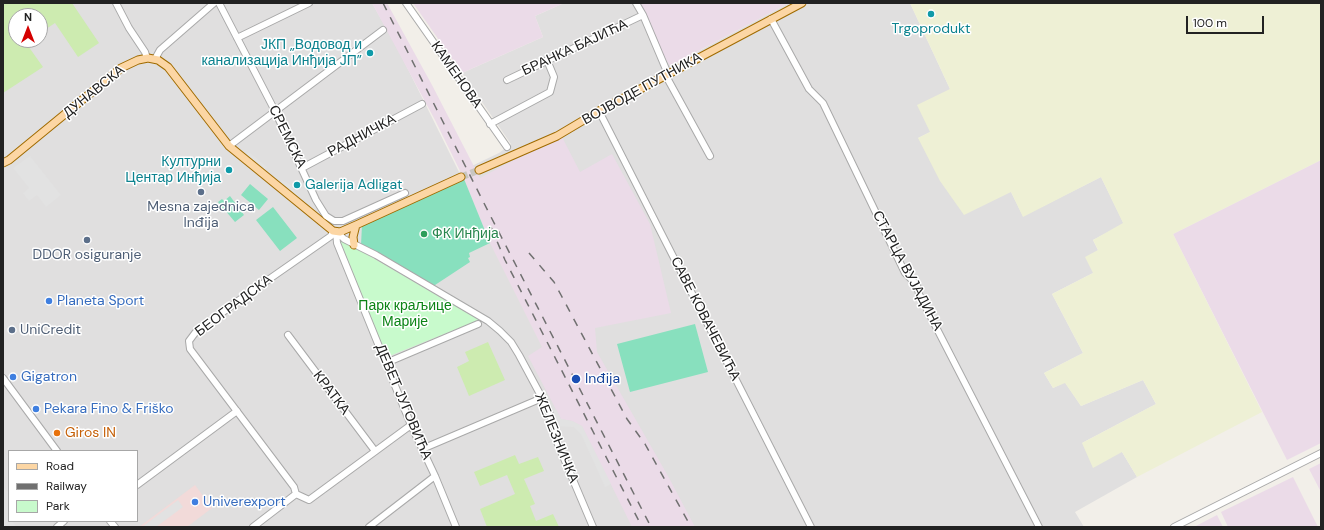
<!DOCTYPE html>
<html>
<head>
<meta charset="utf-8">
<style>
	body { margin:0 }
	#map { position:relative; width:1324px; height:530px; overflow:hidden; background:#f2efe9; font-family:"DM Sans",sans-serif }
	canvas { display:block }
	.frame { position:absolute; inset:0; border:4px solid #222; pointer-events:none }
	.legend { position:absolute; left:8px; top:450px; width:130px; height:72px; box-sizing:border-box; background:#fff; border:1px solid #a7a7a7; margin:0; padding:5px 7px; list-style:none; font-size:12px; color:#222 }
	.legend li { display:flex; align-items:center; gap:8px; height:20px }
	.legend b { width:20px; border:1px solid #a7a7a7 }
	.north { position:absolute; left:8px; top:8px; width:40px; height:40px; box-sizing:border-box; background:#fff; border:1px solid #a7a7a7; border-radius:50%; rotate:0deg; font-size:11px; font-weight:700; line-height:16px; text-align:center; color:#222 }
	.north::after { content:''; display:block; margin:auto; width:14px; height:18px; background:#d40000; clip-path:polygon(50% 0,100% 100%,50% 72%,0 100%) }
	.scale { position:absolute; left:1186px; top:16px; width:78px; height:18px; box-sizing:border-box; border:2px solid #222; border-top:0; padding-left:5px; font-size:12px; line-height:14px; white-space:nowrap; color:#222; -webkit-text-stroke:3px #fff; paint-order:stroke }
</style>
</head>
<body>
<div id="map">
<canvas width="1324" height="530"></canvas>
<div class="frame"></div>
<ul class="legend">
<li><b style="height:5px;background:#fcd6a4"></b>Road</li>
<li><b style="height:5px;background:#707070"></b>Railway</li>
<li><b style="height:11px;background:#c8facc"></b>Park</li>
</ul>
<div class="north">N</div>
<div class="scale">100 m</div>
</div>
<script>
const g = document.querySelector('canvas').getContext('2d');
g.lineJoin = 'round';
function paint(path, color) { g.fillStyle = color; g.fill(path, 'evenodd'); }
const shape = rows => new Path2D(rows.map(r => 'M' + r).join(''));
function strokePath(path, color, width, dash) { g.strokeStyle = color; g.lineWidth = width; g.lineCap = dash ? 'butt' : 'round'; g.setLineDash(dash || []); g.stroke(path); }
function drawText(font, color, halo, rows, align = 'center') {
  g.font = font + ' "DM Sans",sans-serif'; g.lineWidth = 3; g.setLineDash([]); g.textBaseline = 'middle'; g.strokeStyle = halo; g.fillStyle = color; for (const [text, x, y, turn = 0] of rows) {
    g.save(); g.translate(x, y); g.rotate((+turn || 0) * Math.PI / 180); g.textAlign = isNaN(turn) ? turn : align; if (halo) g.strokeText(text, 0, 0); g.fillText(text, 0, 0); g.restore();
  }
}
const residential = shape([
	[3,3,372,3,397,47,459,172,499,153,511,144,462,73,543,37,535,16,564,3,632,3,671,66,789,3,910,3,950,89,930,132,918,138,1011,192,1023,216,1101,177,1124,224,1093,240,1098,250,1093,273,1052,294,1083,353,1044,373,1053,388,1065,382,1081,406,1143,380,1156,404,1082,443,1122,452,1137,477,1075,512,1084,527,3,527],
	[16,16,40,16,40,40,16,40],
	[9,451,137,451,137,521,9,521]
]);
const commercial = shape([
	[195,485,212,508,187,527,139,527]
]);
const industrial = shape([
	[372,3,387,3,432,85,480,178,561,135,580,172,612,154,650,224,671,313,595,328,597,352,668,476,695,527,632,527,582,426,572,421,561,419,528,356,542,347,490,243,464,179,435,120],
	[413,3,564,3,535,16,543,37,462,73],
	[632,3,789,3,670,66],
	[1321,160,1321,443,1287,460,1173,234],
	[1321,463,1321,492,1309,469],
	[1293,477,1318,527,1228,527,1221,512],
	[1217,515,1223,527,1194,527]
]);
const farmland = shape([
	[910,3,1321,3,1321,160,1173,234,1262,412,1137,477,1122,452,1093,468,1082,443,1156,404,1143,380,1081,406,1065,383,1053,388,1044,373,1083,353,1052,294,1093,273,1085,257,1098,250,1093,240,1123,223,1101,177,1023,217,1011,192,964,215,940,181,918,138,930,132,917,105,950,89]
]);
const grass = shape([
	[3,3,72,3,99,43,78,57,55,23,40,33,40,16,16,16,16,40,29,40,26,43,43,67,3,93],
	[488,342,505,380,469,396,457,367,469,361,465,352],
	[515,455,519,464,538,457,544,471,524,479,535,504,530,506,536,521,553,514,559,527,487,527,480,509,515,494,507,475,480,486,474,472]
]);
const park = shape([
	[339,238,479,320,387,357]
]);
const pitch = shape([
	[464,179,490,243,469,253,470,257,468,258,470,262,432,287,361,245,362,225],
	[250,184,268,199,259,210,241,195],
	[230,196,244,215,235,222,224,209,223,209,218,202,222,199,224,201],
	[273,207,297,238,280,251,256,220],
	[695,324,708,372,630,392,617,344]
]);
const parking = shape([
	[249,152,267,167,264,171,245,156],
	[30,156,61,195,46,207,37,195,29,201,23,193,29,188,13,168],
	[282,180,291,185,297,194,295,196,279,183],
	[556,409,561,419,572,421,582,426,611,484,605,487,582,436,574,427,556,426,551,411],
	[3,486,9,493,9,521,12,521,16,526,15,527,3,527],
	[178,500,183,507,156,527,142,527]
]);
const majorTunnel = shape([
	[461,177,479,170]
]);
const minor = shape([
	[116,3,129,28,145,52,147,58],
	[219,3,275,111,316,200,326,216,334,221,343,221,405,193],
	[406,3,507,147],
	[636,3,643,15,668,74],
	[771,19,809,89,823,103,905,273,917,285,919,294,1039,527],
	[237,38,309,3],
	[155,59,160,50,214,3],
	[666,76,710,156],
	[507,80,643,15],
	[599,111,811,527],
	[490,124,550,92,554,77,547,60],
	[229,146,383,30],
	[302,168,422,104],
	[336,231,337,243,411,425,435,476,456,527],
	[340,232,341,236,344,239,376,255,488,321,500,331,511,342,519,355,548,409,555,429,557,442,593,527],
	[288,335,375,451],
	[386,363,478,324],
	[3,378,57,451],
	[422,449,542,398],
	[137,485,237,411],
	[296,494,294,487,190,349,189,341,195,333,235,303,331,236,333,231],
	[296,494,309,500,411,425],
	[110,521,115,527],
	[57,527,64,521],
	[253,527,296,494],
	[369,527,435,476],
	[1174,527,1321,453]
]);
const major = shape([
	[3,163,9,160,121,68,138,60,148,58,158,60,168,67,229,146,333,231,340,232,356,225,461,177],
	[479,170,557,136,599,111,802,3],
	[354,245,353,237,356,225]
]);
const rail = shape([
	[383,3,490,215,651,527],
	[491,227,505,260,642,527],
	[529,253,554,282,561,295,627,419,645,444,691,527]
]);
const markers = [
	[931,14,4,"#0f9aa8"],
	[370,53,4,"#0f9aa8"],
	[229,170,4,"#0f9aa8"],
	[297,185,4,"#0f9aa8"],
	[201,192,4,"#5c6f8a"],
	[424,234,4,"#2e9e5b"],
	[87,240,4,"#5c6f8a"],
	[49,301,4,"#3f7fe0"],
	[12,330,4,"#5c6f8a"],
	[13,377,4,"#3f7fe0"],
	[576,379,5,"#1a4fb4"],
	[36,409,4,"#3f7fe0"],
	[57,433,4,"#e8710a"],
	[195,502,4,"#3f7fe0"]
];
const cultureNames = [
	["Trgoprodukt",931,29,"center"],
	["ЈКП „Водовод и",362,45],
	["канализација Инђија ЈП”",362,61],
	["Културни",221,162],
	["Центар Инђија",221,178],
	["Galerija Adligat",305,185,"left"]
];
const streetNames = [
	["БРАНКА БАЈИЋА",575,48,-25],
	["КАМЕНОВА",456,75,55],
	["ВОЈВОДЕ ПУТНИКА",642,89,-29],
	["ДУНАВСКА",94,92,-39],
	["РАДНИЧКА",362,136,-28],
	["СРЕМСКА",287,137,64],
	["СТАРЦА ВУЈАДИНА",907,271,62],
	["БЕОГРАДСКА",234,306,-37],
	["САВЕ КОВАЧЕВИЋА",705,319,63],
	["КРАТКА",331,393,53],
	["ДЕВЕТ ЈУГОВИЋА",403,402,67],
	["ЖЕЛЕЗНИЧКА",556,438,68]
];
const serviceNames = [
	["Mesna zajednica",201,207],
	["Inđija",201,223],
	["DDOR osiguranje",87,255],
	["UniCredit",20,330,"left"]
];
const leisureNames = [
	["ФК Инђија",432,234]
];
const shopNames = [
	["Planeta Sport",57,301],
	["Gigatron",21,377],
	["Pekara Fino & Friško",44,409],
	["Univerexport",203,502]
];
const parkNames = [
	["Парк краљице",405,306],
	["Марије",405,322]
];
const transitNames = [
	["Inđija",585,379]
];
const foodNames = [
	["Giros IN",65,433]
];
paint(residential, '#e0dfdf');
paint(commercial, '#f2dad9');
paint(industrial, '#ebdbe8');
paint(farmland, '#eef0d5');
paint(grass, '#cdebb0');
paint(park, '#c8facc');
paint(pitch, '#88e0be');
paint(parking, '#e2e2e2');
strokePath(majorTunnel, '#c8c6c1', 7, [7, 3.5]);
strokePath(minor, '#a9a9a9', 8);
strokePath(major, '#a06b00', 9);
strokePath(minor, '#fff', 6);
strokePath(major, '#fcd6a4', 7);
strokePath(rail, '#707070', 1.5, [8, 8]);
for (const [x, y, r, color] of markers) { const dot = new Path2D(); dot.arc(x, y, r, 0, 2 * Math.PI); g.fillStyle = color; g.fill(dot); strokePath(dot, '#fff', 1.5); }
drawText('14px', '#0d838f', '#fff', cultureNames, 'right');
drawText('14px', '#222', '#fff', streetNames);
drawText('14px', '#4e5e75', '#fff', serviceNames);
drawText('14px', '#27864d', '#fff', leisureNames, 'left');
drawText('14px', '#366cbe', '#fff', shopNames, 'left');
drawText('14px', '#0c8416', '#fff', parkNames);
drawText('14px', '#164399', '#fff', transitNames, 'left');
drawText('14px', '#c56008', '#fff', foodNames, 'left');
</script>
</body>
</html>
